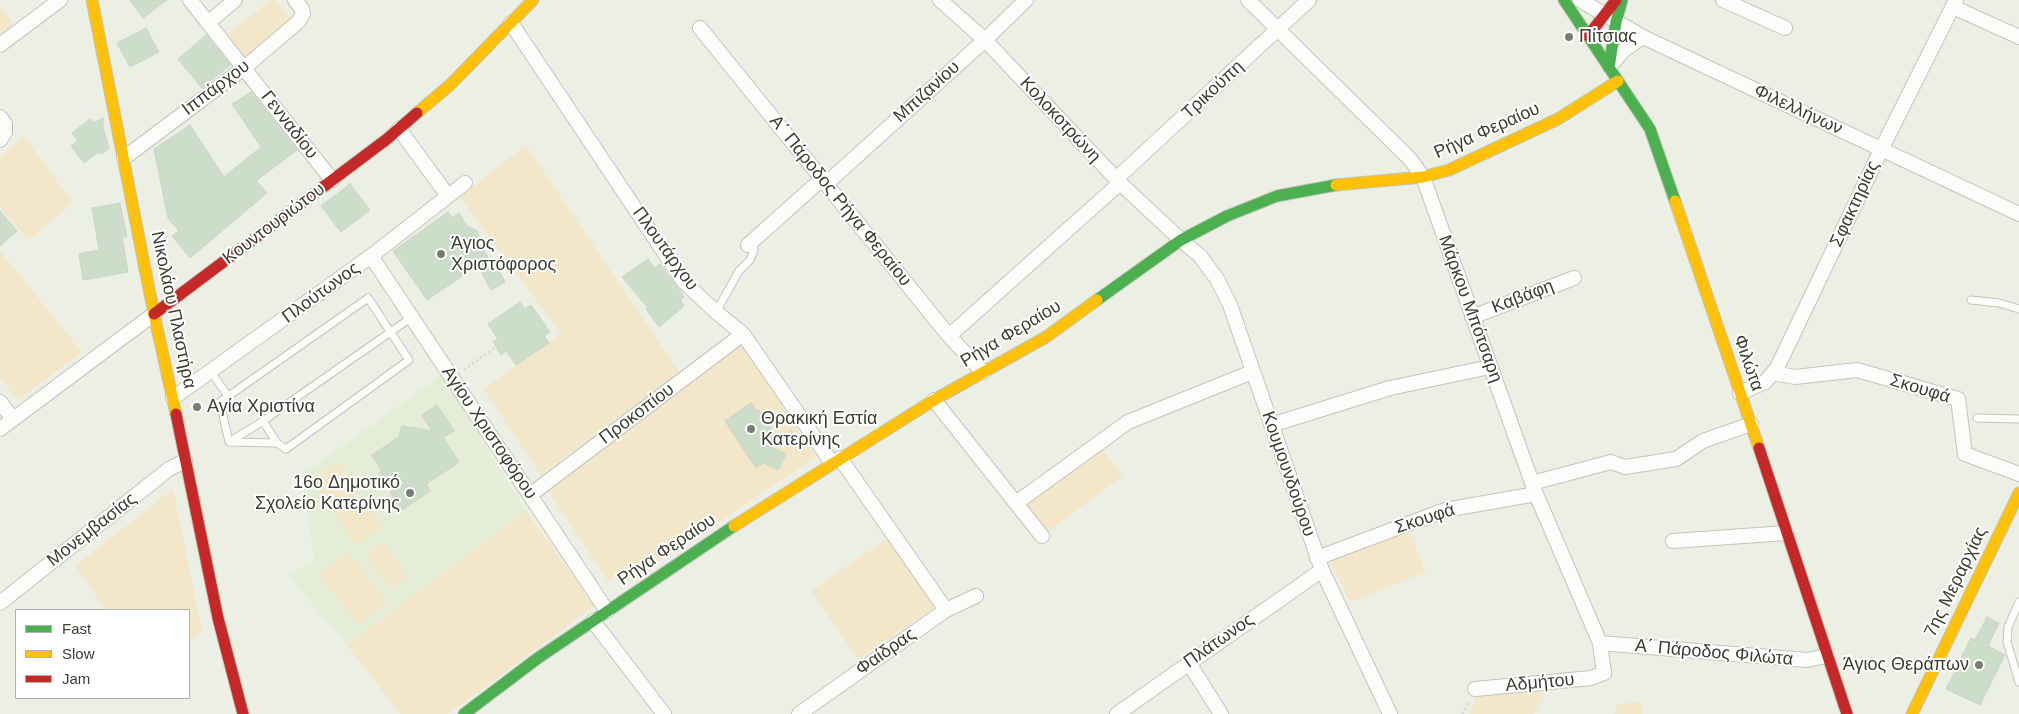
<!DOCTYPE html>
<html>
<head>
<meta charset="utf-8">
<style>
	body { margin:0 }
	#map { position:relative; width:2019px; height:714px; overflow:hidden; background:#ecf0e4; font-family:Arial,sans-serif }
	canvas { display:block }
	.legend { position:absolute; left:15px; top:609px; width:175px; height:90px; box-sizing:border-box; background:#fff; border:1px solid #b1b2ae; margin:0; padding:6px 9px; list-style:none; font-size:15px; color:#3b3e35 }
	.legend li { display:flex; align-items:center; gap:10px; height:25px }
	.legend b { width:25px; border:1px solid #b1b2ae }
</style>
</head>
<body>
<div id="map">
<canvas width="2019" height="714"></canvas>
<ul class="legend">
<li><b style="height:6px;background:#4caf50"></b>Fast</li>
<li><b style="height:6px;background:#ffc107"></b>Slow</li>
<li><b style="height:6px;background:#c62828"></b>Jam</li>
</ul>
</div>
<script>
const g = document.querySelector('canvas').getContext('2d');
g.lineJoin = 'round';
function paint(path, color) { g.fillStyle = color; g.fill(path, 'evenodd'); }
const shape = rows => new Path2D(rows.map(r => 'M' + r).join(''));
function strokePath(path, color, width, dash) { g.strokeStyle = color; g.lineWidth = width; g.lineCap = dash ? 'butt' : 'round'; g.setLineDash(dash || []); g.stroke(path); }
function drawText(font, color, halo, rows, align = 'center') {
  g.font = font + ' Arial,sans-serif'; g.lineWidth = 4; g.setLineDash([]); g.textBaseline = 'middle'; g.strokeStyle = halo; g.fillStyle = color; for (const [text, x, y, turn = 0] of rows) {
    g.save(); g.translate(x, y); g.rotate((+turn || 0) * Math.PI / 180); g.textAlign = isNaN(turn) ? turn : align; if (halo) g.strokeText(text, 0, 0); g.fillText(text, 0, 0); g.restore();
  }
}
const built = shape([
	[442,375,526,511,347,645,288,575,314,561,302,475]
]);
const green = shape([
	[271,0,276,0,298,29,252,65,228,34],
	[0,7,17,29,0,41],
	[24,136,73,203,28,241,0,207,0,158],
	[526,145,679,372,541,475,483,389,561,334,460,197],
	[0,251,82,352,18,400,0,378],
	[742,345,816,457,626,584,619,574,608,581,548,491],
	[1101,447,1123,476,1044,534,1022,505],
	[337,463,381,528,356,545,312,480],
	[173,489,202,632,189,642,189,610,106,610,75,566],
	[526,511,594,606,448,714,400,714,347,645],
	[1407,528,1426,572,1349,602,1330,559],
	[888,538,935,607,858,660,811,591],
	[383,542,407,577,390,589,366,554],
	[348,553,387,603,359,625,319,575],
	[1546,688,1534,714,1469,714,1478,695],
	[1641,702,1641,714,1615,714,1616,704]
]);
const building = shape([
	[130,0,167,0,143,18,130,0],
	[146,28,159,52,130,67,117,43,146,28],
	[206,35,230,65,202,88,178,59,206,35],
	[251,92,297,150,256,181,267,193,190,258,172,236,179,231,168,218,154,149,190,125,224,177,261,147,232,104,251,92],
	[103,118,103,128,109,148,103,153,97,153,84,163,71,146,78,141,72,133,90,119,93,123,103,118],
	[350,184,370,210,341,232,321,206,350,184],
	[120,203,127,237,122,237,128,272,83,280,79,254,99,250,92,208,120,203],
	[0,211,17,231,0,246,0,211],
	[448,212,452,218,459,213,467,226,478,231,478,242,494,266,496,265,505,282,491,290,478,265,427,300,393,251,448,212],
	[648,259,654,268,660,264,684,297,680,300,684,306,659,327,646,309,648,308,622,277,648,259],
	[520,302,525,309,531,305,550,332,544,336,549,343,516,365,506,351,501,355,493,342,498,339,488,324,520,302],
	[751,403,757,411,759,410,776,437,766,445,786,454,778,470,764,463,756,468,725,421,751,403],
	[437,405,454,431,443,437,459,462,426,484,430,491,402,510,390,492,406,482,379,476,381,469,372,455,399,437,402,426,432,431,422,415,437,405],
	[1987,617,1999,623,1988,646,2005,655,1980,705,1946,689,1971,638,1975,640,1987,617]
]);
const path = shape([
	[464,370,496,347],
	[773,443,793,429],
	[1462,714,1469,701]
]);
const lane = shape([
	[368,298,409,360,286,449,277,443,229,442,220,402,368,298],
	[1971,300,1999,303,2019,309],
	[716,312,739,271,750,260,754,250,753,241],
	[211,372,228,396],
	[1977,418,2019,419],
	[263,421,277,443],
	[229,442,263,421,412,317],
	[2019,602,2008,627,2007,642,2019,682]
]);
const street = shape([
	[190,0,332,180],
	[940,0,985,40,1120,183,1181,240,1200,256,1217,279,1230,305,1322,570,1390,714],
	[1248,0,1410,159,1423,177,1536,494,1600,643,1604,673,1591,678,1475,689],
	[1580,0,1643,37,2019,214],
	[1723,0,1785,28],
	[1953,7,2019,37],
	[209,22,235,0],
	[511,23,684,282,716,312,743,334,832,463],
	[700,28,949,336,983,372],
	[0,45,60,0],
	[1610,66,1624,50,1643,37],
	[0,117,5,124,5,132,0,140],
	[399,129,448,196],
	[124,158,244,68,298,22,303,14,302,9,295,0],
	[1116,179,1309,0],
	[827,183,985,40,1026,0],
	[748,245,823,178],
	[371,256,607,611],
	[1472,317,1574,278],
	[949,336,1120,183],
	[1773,373,1795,377,1857,370,1958,399,1965,454,2019,474],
	[1740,393,1765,382,1777,368,1881,150,1956,0],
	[173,398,371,256,465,183],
	[934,400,1042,536],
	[0,402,13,419],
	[1271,425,1390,388,1490,367],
	[0,429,154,314],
	[840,458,946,610],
	[1532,483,1611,462,1625,467,1676,459,1703,441,1751,424],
	[530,495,743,334],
	[1016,503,1128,422,1252,372],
	[1673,541,1786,533],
	[1317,558,1445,510,1536,494],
	[0,603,169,469,185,461],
	[593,621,664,714],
	[1600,643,1807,660,1827,656],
	[1189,663,1221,714],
	[799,714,946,610,976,596],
	[1117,714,1322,570]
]);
const fast = shape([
	[1564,0,1650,129,1675,201],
	[1609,68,1616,22,1622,0],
	[1097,300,1181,240,1227,216,1277,196,1336,185],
	[464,714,538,658,734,526]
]);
const slow = shape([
	[92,0,154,314,176,414],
	[417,113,450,85,533,0],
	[1336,185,1423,177,1449,170,1558,119,1618,81],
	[1675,201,1759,448],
	[734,526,934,400,1046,337,1097,300],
	[1912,714,2019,493]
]);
const jam = shape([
	[1588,36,1616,0],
	[154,314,387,139,417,113],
	[176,414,218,618,243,714],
	[1759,448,1847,714]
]);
const markers = [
	[1569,37,5,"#797c72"],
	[441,254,5,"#797c72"],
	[197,407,5,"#797c72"],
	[751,429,5,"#797c72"],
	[410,493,5,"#797c72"],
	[1979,665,5,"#797c72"]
];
const poiNames = [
	["Πίτσιας",1579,37],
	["Άγιος",451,244],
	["Χριστόφορος",451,265],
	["Αγία Χριστίνα",207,407],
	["Θρακική Εστία",761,419],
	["Κατερίνης",761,440],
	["16ο Δημοτικό",400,483,"right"],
	["Σχολείο Κατερίνης",400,504,"right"],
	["Άγιος Θεράπων",1969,665,"right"]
];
const streetNames = [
	["Ιππάρχου",216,88,-37],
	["Τρικούπη",1213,90,-43],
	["Μπιζανίου",927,92,-42],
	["Φιλελλήνων",1798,110,25],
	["Κολοκοτρώνη",1060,120,47],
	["Γενναδίου",289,125,52],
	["Ρήγα Φεραίου",1487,131,-24],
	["Α΄ Πάροδος Ρήγα Φεραίου",840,201,51],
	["Σφακτηρίας",1855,204,-65],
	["Κουντουριώτου",274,224,-37],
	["Πλουτάρχου",665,249,54],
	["Πλούτωνος",321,293,-36],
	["Καβάφη",1523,297,-21],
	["Μάρκου Μπότσαρη",1470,309,70],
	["Νικολάου Πλαστήρα",173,310,78],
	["Ρήγα Φεραίου",1011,334,-31],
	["Φιλώτα",1748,363,71],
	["Σκουφά",1920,389,17],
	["Προκοπίου",637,414,-37],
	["Αγίου Χριστοφόρου",489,433,56],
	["Κουμουνδούρου",1288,474,71],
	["Σκουφά",1425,519,-18],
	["Μονεμβασίας",92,530,-38],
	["Ρήγα Φεραίου",667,550,-34],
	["7ης Μεραρχίας",1956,582,-64],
	["Πλάτωνος",1219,641,-35],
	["Φαίδρας",886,652,-35],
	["Α΄ Πάροδος Φιλώτα",1714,653,5],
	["Αδμήτου",1540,683,-5]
];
paint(built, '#e5edd7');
paint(green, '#f4e6c9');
paint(building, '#ccddca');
strokePath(building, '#ccd2c9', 1);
strokePath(lane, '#c1c5bb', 9);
strokePath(street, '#c1c5bb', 16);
strokePath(fast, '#c1c5bb', 13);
strokePath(slow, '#c1c5bb', 13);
strokePath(jam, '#c1c5bb', 13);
strokePath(path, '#dadcd7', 3, [2.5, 2.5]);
strokePath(lane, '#fcfdfb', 7);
strokePath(street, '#fcfdfb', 14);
strokePath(fast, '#4caf50', 11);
strokePath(slow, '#ffc107', 11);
strokePath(jam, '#c62828', 11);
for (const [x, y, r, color] of markers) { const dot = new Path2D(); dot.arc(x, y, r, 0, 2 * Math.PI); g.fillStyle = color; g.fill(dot); strokePath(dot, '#fff', 2); }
drawText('18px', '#3b3e35', '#fff', poiNames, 'left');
drawText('18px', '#3b3e35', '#fff', streetNames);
</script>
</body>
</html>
